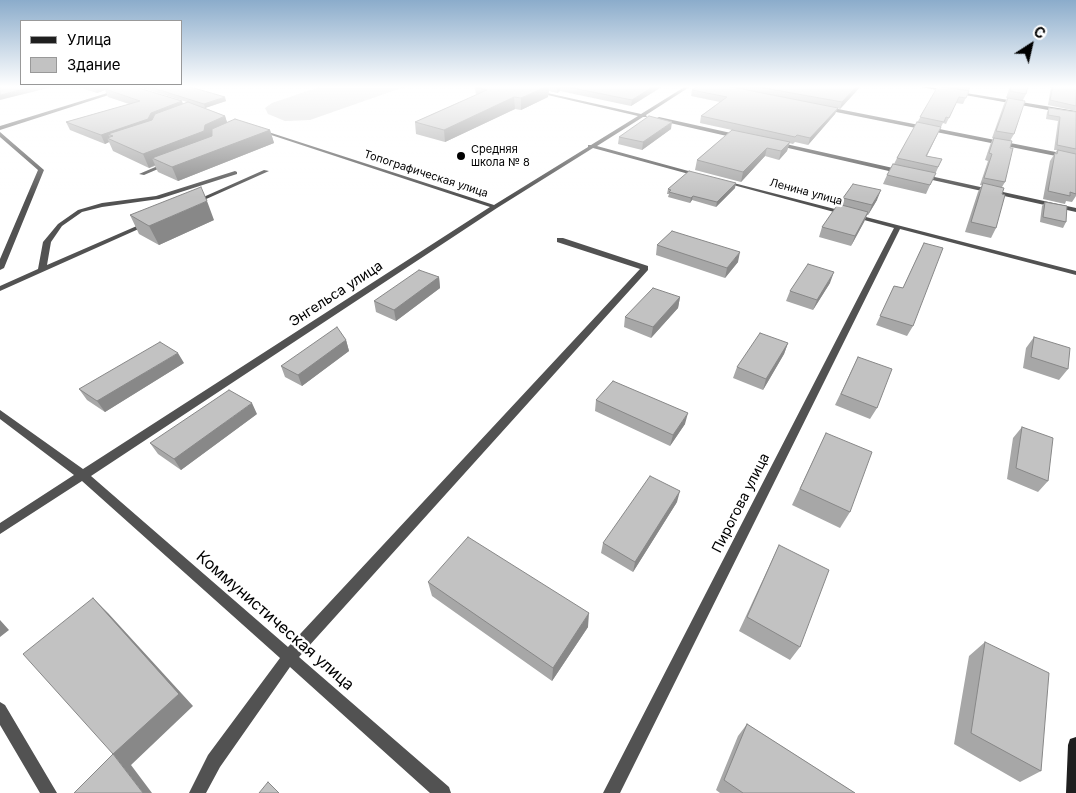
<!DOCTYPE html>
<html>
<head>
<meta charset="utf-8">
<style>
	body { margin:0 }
	#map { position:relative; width:1076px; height:793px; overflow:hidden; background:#fff; font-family:Inter,sans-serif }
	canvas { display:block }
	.legend { position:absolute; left:20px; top:20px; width:162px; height:65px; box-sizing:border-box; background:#fff; border:1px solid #999; margin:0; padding:6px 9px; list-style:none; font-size:15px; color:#000 }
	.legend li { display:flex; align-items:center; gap:10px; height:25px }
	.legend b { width:25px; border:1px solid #999 }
	.north { position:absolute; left:1006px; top:20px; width:50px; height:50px; -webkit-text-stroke:4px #fff; paint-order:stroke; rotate:35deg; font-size:14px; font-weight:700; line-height:20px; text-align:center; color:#000 }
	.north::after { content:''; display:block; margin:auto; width:18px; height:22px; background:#000; clip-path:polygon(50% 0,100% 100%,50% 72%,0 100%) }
</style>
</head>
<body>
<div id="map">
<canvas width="1076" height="793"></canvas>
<ul class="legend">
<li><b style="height:6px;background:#1f1f1f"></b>Улица</li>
<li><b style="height:14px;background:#c2c2c2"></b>Здание</li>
</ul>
<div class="north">С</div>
</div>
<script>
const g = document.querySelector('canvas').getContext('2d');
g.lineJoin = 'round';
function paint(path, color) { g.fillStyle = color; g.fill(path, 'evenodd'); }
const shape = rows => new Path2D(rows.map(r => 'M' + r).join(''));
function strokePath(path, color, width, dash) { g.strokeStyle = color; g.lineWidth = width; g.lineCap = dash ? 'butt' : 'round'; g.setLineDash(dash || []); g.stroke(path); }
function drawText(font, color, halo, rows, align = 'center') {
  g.font = font + ' Inter,sans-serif'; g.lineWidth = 5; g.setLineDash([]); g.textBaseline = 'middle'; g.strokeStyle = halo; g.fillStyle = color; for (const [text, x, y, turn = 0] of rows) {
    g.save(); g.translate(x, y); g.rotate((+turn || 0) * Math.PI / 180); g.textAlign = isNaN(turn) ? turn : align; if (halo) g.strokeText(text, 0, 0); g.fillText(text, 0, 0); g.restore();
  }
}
const green = shape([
	[322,86,407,86,310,120,285,121,268,114,265,108,272,103]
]);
const lane = shape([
	[167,162,172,163,144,175,139,174,167,162],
	[264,170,269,171,195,204,190,203,264,170],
	[235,171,237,172,237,174,159,199,102,207,82,212,62,226,51,242,47,265,146,222,152,223,0,291,0,286,38,269,43,242,58,224,78,210,102,203,156,196,235,171]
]);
const street = shape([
	[509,86,516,86,641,114,686,86,691,86,646,115,647,117,643,117,597,146,703,175,700,177,593,148,497,208,91,476,288,647,640,269,557,242,557,238,563,238,648,266,648,270,299,657,449,787,451,793,430,793,290,667,220,767,206,793,189,793,208,755,280,658,82,481,0,534,0,523,74,475,0,419,0,410,83,469,490,207,256,130,256,128,494,205,588,147,588,145,591,145,638,116,509,86],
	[117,90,121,91,0,130,0,126,117,90],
	[823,106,1076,156,1076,160,821,109,823,106],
	[659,117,740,135,743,137,740,139,657,120,657,118,659,117],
	[0,132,44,170,4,268,0,270,0,259,38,170,0,137,0,132],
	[777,142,902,170,905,172,902,174,775,145,775,143,777,142],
	[921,174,1076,208,1076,212,919,177,918,176,921,174],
	[722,180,1076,271,1076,275,900,229,620,793,603,793,894,228,722,182,722,180],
	[0,702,5,705,57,793,40,793,0,725,0,702]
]);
const secondary = shape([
	[915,86,923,86,1076,111,1076,115,915,86],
	[1076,737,1076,793,1066,793,1068,745,1070,739,1076,737]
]);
const wall = shape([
	[75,86,132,86,183,104,187,102,136,86,187,86,226,101,205,108,225,116,227,123,270,130,274,143,178,181,158,172,155,166,149,168,113,151,109,142,105,144,70,130,66,122,129,104,108,97,105,90,97,93],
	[479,86,663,86,631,106,560,91,557,93,549,91,548,97,521,110,515,109,445,142,416,134,415,122,476,95,475,87],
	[698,86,861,86,840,109,837,108,835,114,808,145,795,142,793,144,789,143,787,151,779,160,765,156,741,182,695,170,697,160,732,130,700,123,701,116,720,102,691,96,692,90],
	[938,86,971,86,963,104,956,103,946,124,943,123,927,156,942,159,926,194,883,184,887,175,894,164,897,158],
	[1010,86,1028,86,1026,94,1023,100,1014,134,1010,141,1010,148,1005,182,1002,187,996,228,991,238,965,232,978,192,982,185,980,185,988,161,985,160,990,145,993,138,992,138,1004,104,1007,98,1006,98],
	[1051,86,1076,86,1076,111,1048,105],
	[1049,108,1076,112,1076,196,1072,202,1066,201,1065,204,1043,199,1050,161,1057,150,1054,150,1058,121,1046,119,1047,112],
	[671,129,642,150,618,144,619,137],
	[735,188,716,207,692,200,690,203,668,197,669,194,667,194,668,189],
	[843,198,877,200,868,215,867,215,864,222,851,246,819,237,822,227,840,205],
	[1045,202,1066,222,1063,228,1040,222,1042,206],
	[130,215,214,220,159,245,139,234],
	[924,243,913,326,907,336,876,325,894,286,903,288],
	[657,245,738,262,725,278,656,255],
	[439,277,440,288,396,321,376,312,374,301],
	[830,283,813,310,786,301,790,291],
	[680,297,678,308,651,338,624,327,625,317],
	[1034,337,1068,369,1059,380,1023,368,1026,348],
	[346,340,349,351,302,386,285,377,281,366],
	[788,343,784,354,763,390,733,378,737,367],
	[858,357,877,408,870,419,835,405],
	[184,363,105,412,87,400,79,389],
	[596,400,685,424,670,446,595,411],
	[257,414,181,470,158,454,150,443],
	[1022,427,1048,481,1038,492,1007,479,1013,438],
	[826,433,850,512,840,528,792,505],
	[677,502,633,572,601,553,603,543],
	[779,545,800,647,790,660,739,631],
	[428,582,588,627,552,681,432,596],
	[985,642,1041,771,1020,782,954,744,969,656],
	[747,724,855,793,720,793,716,790,738,736]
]);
const shadedWall = shape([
	[37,86,56,86,0,100,0,95],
	[104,86,118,86,105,89,105,90,97,93,95,89],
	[549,86,548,97,521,110,521,98],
	[559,86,560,86,560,91,557,93,557,87],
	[654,86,663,86,631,106,632,100],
	[857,86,861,86,840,109,842,102],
	[225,97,226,101,205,108,204,104],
	[514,97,515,109,445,142,444,130],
	[182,101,185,110,113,136,108,134,111,140,107,138,109,142,105,144,101,135,151,113],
	[838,108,835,114,808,145,810,138],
	[225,116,229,128,162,163,152,158,155,165,149,168,143,154,205,125],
	[672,122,671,129,642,150,643,142],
	[270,130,274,143,178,181,172,167],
	[790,142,787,151,779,160,781,151],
	[767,148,765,156,741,182,743,172],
	[736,183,735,188,716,207,717,202],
	[881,190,877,200,868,215,872,205],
	[693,196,692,200,690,203,691,198],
	[207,201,214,220,159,245,149,226],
	[868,212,864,222,851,246,855,236],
	[740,252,738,262,725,278,727,268],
	[834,272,830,283,813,310,817,300],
	[439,277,440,288,396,321,394,310],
	[680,297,678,308,651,338,653,327],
	[346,340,349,351,302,386,298,375],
	[788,343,784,354,763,390,766,379],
	[178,353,184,363,105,412,97,401],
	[252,403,257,414,181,470,174,459],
	[688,413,685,424,670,446,673,435],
	[680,491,677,502,633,572,635,562],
	[93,598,108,613,193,706,131,765,152,793,143,793,113,754],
	[589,613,588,627,552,681,553,668],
	[0,620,9,630,0,637]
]);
const building = shape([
	[0,86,37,86,0,95,0,86],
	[85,86,104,86,95,89,85,86],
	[117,86,132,86,182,101,151,113,148,119,101,135,66,122,140,101,105,89,117,86],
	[147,86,187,86,225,97,204,104,147,86],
	[479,86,548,86,521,98,514,97,444,130,415,122,487,90,475,87,479,86],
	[563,86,654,86,632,100,563,86],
	[698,86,727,86,838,108,810,138,797,135,795,137,701,116,727,97,692,90,698,86],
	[753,86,857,86,842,102,753,86],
	[938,86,969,91,966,98,959,97,949,118,946,117,944,122,920,117,938,86],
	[1011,86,1028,86,1026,94,1010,91,1011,86],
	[1053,86,1076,86,1076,106,1050,100,1053,86],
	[1008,98,1025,101,1014,134,996,131,1008,98],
	[188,102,225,116,205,125,204,131,143,154,107,138,113,136,108,134,152,120,155,114,188,102],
	[1049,108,1076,112,1076,149,1057,145,1060,117,1048,115,1049,108],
	[649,116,672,122,643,142,619,137,649,116],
	[235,119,270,130,172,167,152,158,212,136,212,129,235,119],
	[917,122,941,127,926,156,942,159,938,167,897,158,917,122],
	[732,130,790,142,781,151,767,148,743,172,697,160,732,130],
	[994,138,1012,141,1010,148,1013,148,1005,182,984,178,992,154,989,153,994,138],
	[1058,150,1076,154,1076,194,1070,192,1070,196,1048,191,1055,153,1057,154,1058,150],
	[893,164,936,173,930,185,887,175,893,164],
	[689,171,736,183,717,202,693,196,691,198,669,192,671,190,668,189,689,171],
	[983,183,1004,188,1002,194,1005,195,996,228,971,222,983,183],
	[853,184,881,190,872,205,843,198,853,184],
	[201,187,207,201,149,226,130,215,201,187],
	[1045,202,1067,206,1066,222,1043,217,1045,202],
	[838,204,868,212,855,236,822,227,838,204],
	[672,231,740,252,727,268,657,245,672,231],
	[924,243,943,248,913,326,880,316,894,286,903,288,924,243],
	[808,264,834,272,817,300,790,291,808,264],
	[419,270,439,277,394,310,374,301,419,270],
	[653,288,680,297,653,327,625,317,653,288],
	[337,327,346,340,298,375,281,366,337,327],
	[760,333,788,343,766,379,737,367,760,333],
	[1034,337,1070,348,1068,369,1031,357,1034,337],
	[160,342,178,353,97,401,79,389,160,342],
	[858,357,892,369,877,408,841,394,858,357],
	[613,381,688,413,673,435,596,400,613,381],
	[229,390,252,403,174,459,150,443,229,390],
	[1022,427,1053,438,1048,481,1016,468,1022,427],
	[826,433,872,452,850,512,800,489,826,433],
	[650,476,680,491,635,562,603,543,650,476],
	[468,537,589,613,553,668,428,582,468,537],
	[779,545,829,570,800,647,747,617,779,545],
	[93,598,179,694,113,754,23,654,93,598],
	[985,642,1049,673,1041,771,971,733,985,642],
	[747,724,855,793,743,793,724,780,747,724],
	[113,754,143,793,74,793,113,754],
	[268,782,279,793,259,793,268,782]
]);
const markers = [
	[461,156,5,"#000"]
];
const farPoinames = [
	["Средняя",471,150],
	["школа № 8",471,163]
];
const farStreetnames = [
	["Топографическая улица",426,174,18],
	["Ленина улица",806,192,15]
];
const streetNames = [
	["Энгельса улица",336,294,-33],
	["Пирогова улица",741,503,-63]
];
const nearStreetnames = [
	["Коммунистическая улица",275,621,41]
];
paint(green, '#d9d9d9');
paint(lane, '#525252');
paint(street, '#525252');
paint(secondary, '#1f1f1f');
paint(wall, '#a7a7a7');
paint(shadedWall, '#888');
paint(building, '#c2c2c2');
strokePath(building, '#888', 1);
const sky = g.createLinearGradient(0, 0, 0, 197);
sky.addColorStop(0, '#8baccb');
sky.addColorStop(0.44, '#fff');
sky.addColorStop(1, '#ffffff00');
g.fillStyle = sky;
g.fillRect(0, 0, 1076, 197);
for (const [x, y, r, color] of markers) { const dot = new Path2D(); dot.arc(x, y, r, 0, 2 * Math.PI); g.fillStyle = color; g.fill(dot); strokePath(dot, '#fff', 2); }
drawText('11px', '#000', '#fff', farPoinames, 'left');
drawText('11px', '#000', '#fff', farStreetnames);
drawText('14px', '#000', '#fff', streetNames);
drawText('16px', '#000', '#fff', nearStreetnames);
</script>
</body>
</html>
